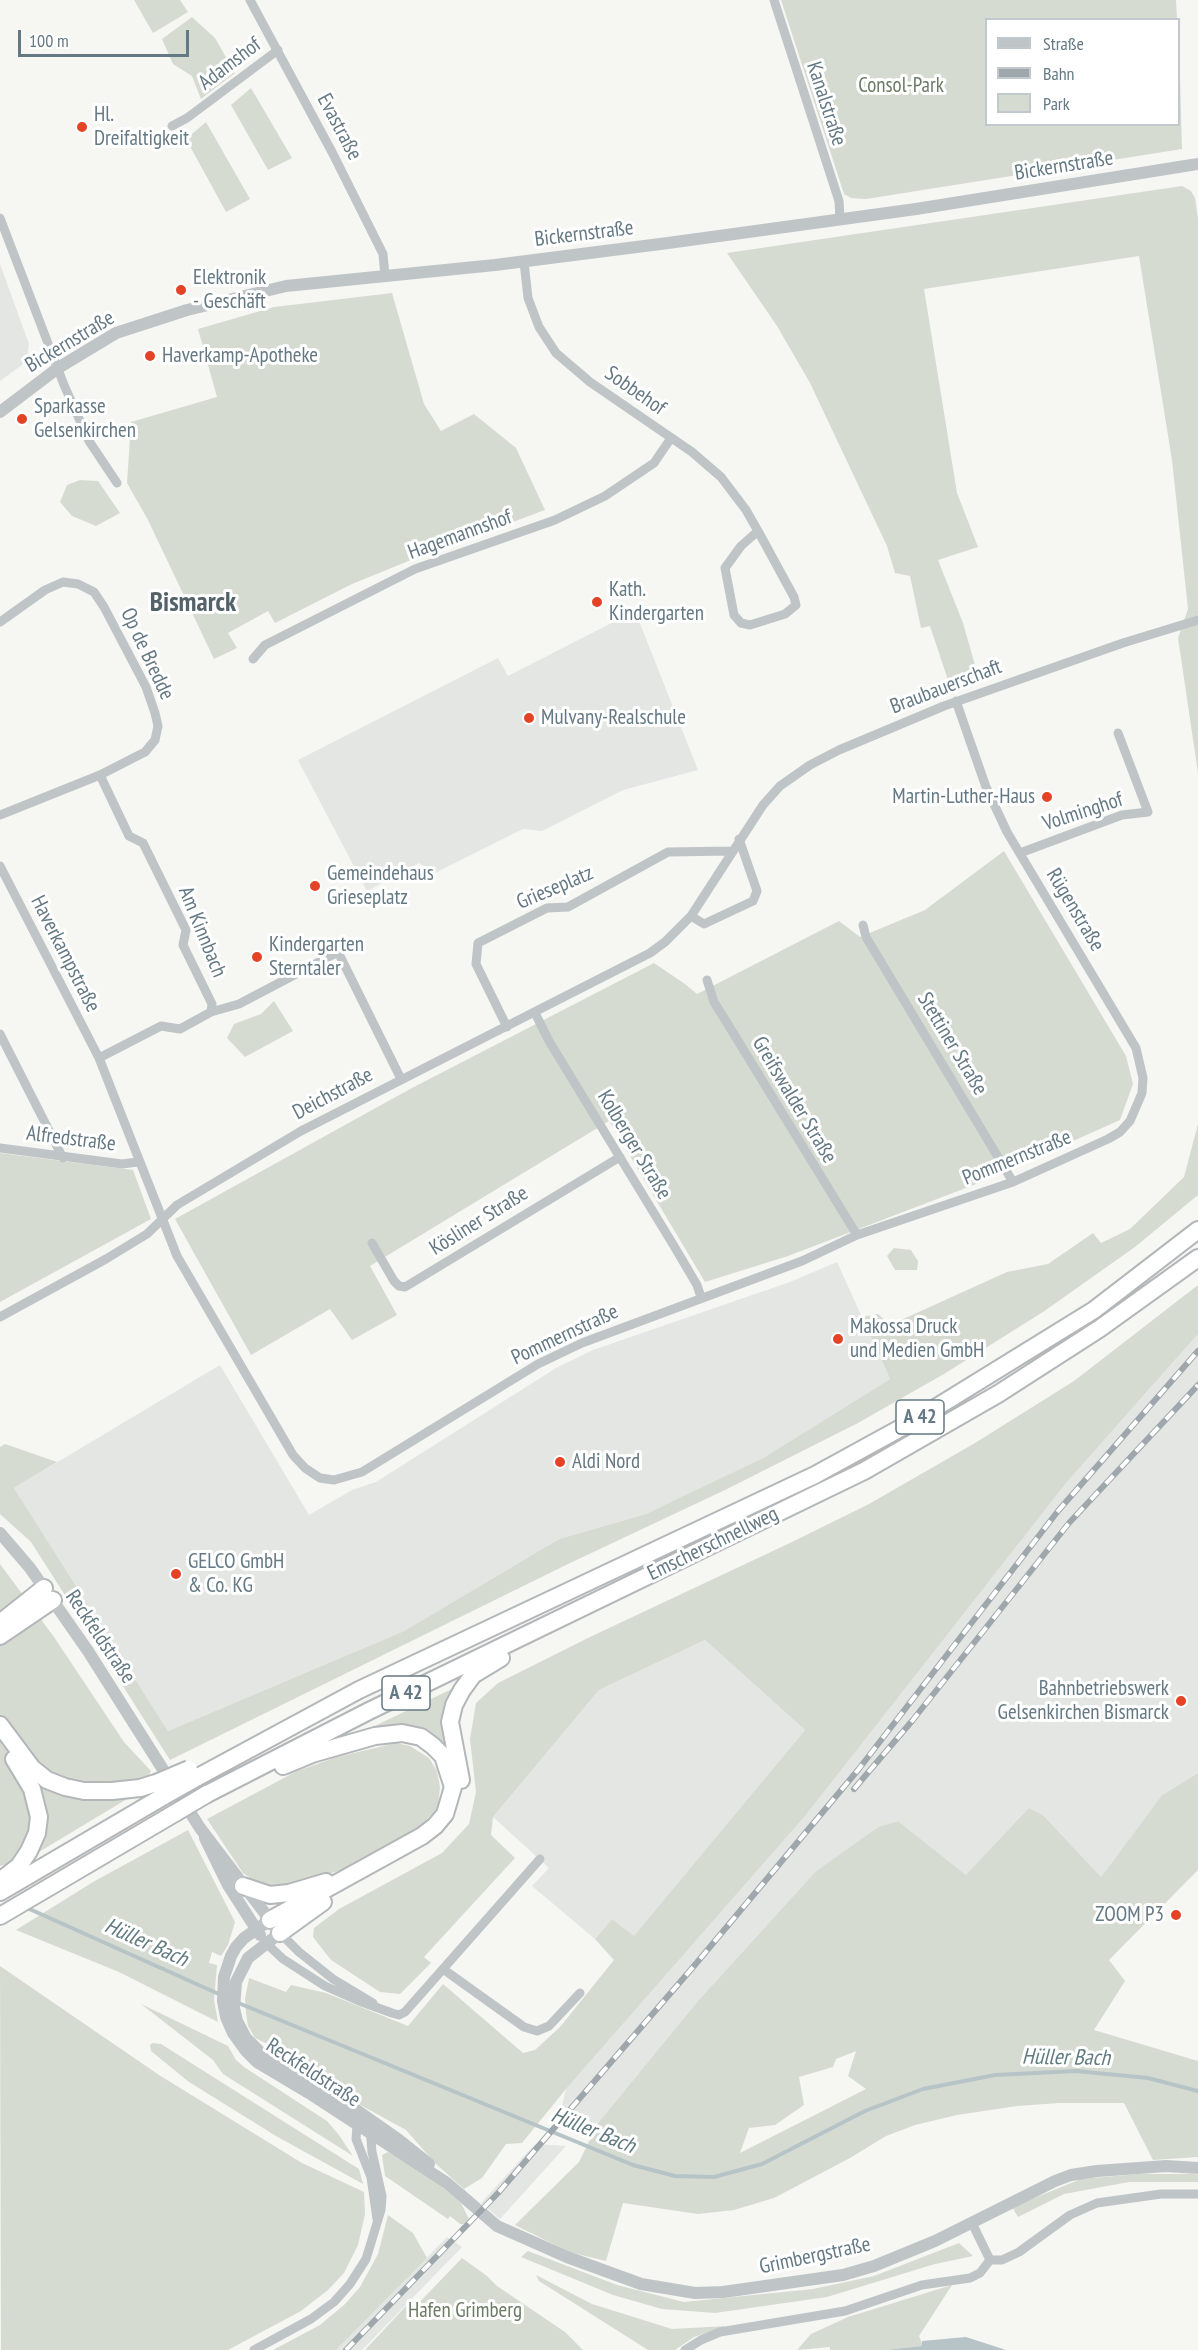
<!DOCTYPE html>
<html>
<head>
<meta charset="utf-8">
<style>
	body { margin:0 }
	#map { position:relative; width:1198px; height:2350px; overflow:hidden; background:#f6f6f3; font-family:"PT Sans Narrow",sans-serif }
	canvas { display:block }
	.legend { position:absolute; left:985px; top:18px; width:195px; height:108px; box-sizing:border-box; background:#fff; border:2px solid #c1c9ce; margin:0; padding:8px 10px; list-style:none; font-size:18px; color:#657984 }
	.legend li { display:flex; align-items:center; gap:12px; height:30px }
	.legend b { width:30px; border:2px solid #c1c9ce }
	.scale { position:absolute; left:18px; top:30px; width:171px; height:27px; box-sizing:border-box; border:3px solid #657984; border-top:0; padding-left:8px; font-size:18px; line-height:21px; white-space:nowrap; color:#657984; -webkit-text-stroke:4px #fff; paint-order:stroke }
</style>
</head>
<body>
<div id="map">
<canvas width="1198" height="2350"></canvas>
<ul class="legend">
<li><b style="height:8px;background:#bfc4c7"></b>Straße</li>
<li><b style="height:8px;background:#9ea7ab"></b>Bahn</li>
<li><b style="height:16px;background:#d6dbd2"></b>Park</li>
</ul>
<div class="scale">100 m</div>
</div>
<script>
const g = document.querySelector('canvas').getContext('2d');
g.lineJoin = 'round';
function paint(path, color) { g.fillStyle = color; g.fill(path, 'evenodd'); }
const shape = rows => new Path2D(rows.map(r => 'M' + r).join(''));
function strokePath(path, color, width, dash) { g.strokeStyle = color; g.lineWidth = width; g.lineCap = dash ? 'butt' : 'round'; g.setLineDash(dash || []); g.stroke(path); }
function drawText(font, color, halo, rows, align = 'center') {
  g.font = font + ' "PT Sans Narrow",sans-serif'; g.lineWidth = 6; g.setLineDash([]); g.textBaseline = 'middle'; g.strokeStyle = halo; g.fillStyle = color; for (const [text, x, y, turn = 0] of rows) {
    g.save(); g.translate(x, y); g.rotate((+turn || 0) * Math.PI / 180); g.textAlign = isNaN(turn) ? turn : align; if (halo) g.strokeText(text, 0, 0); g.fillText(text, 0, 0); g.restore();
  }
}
const built = shape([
	[0,264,29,344,26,362,0,381],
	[635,611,698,770,623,790,542,831,523,829,435,873,419,863,367,891,298,760,498,658,508,676],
	[837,1262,890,1379,763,1458,681,1498,646,1514,559,1539,404,1631,168,1731,14,1488,220,1365,309,1515,352,1490,376,1482,556,1368,593,1350,790,1282],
	[1198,1334,1198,1773,1162,1795,1101,1877,1044,1816,966,1875,898,1821,878,1827,816,1871,697,2002,598,2123,582,2129,560,2115,566,2089,806,1815,1067,1482],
	[705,1640,805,1730,634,1937,612,1919,595,1939,532,1886,549,1868,493,1817,599,1690],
	[535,2144,566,2146,500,2219,481,2203],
	[447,2237,462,2247,362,2350,336,2350]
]);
const green = shape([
	[134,0,180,0,188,12,153,33],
	[781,0,1176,0,1177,19,986,20,986,124,1178,124,1179,42,1182,149,866,199,851,198,844,194],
	[192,17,215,38,235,73,201,99,192,76,173,64,162,39],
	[251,88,292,158,268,170,231,105],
	[206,122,250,199,226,212,186,139],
	[1182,186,1191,191,1195,198,1198,219,1198,773,1178,638,1188,609,1172,460,1139,256,924,289,957,493,978,547,938,560,963,623,979,679,951,689,930,626,921,628,910,576,895,573,887,546,810,383,777,326,727,253],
	[392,293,424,404,441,431,474,414,516,448,545,510,411,560,352,584,275,623,268,611,228,633,237,648,214,659,148,520,127,483,131,422,217,397,198,329,274,307],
	[80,480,98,481,120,513,96,526,72,516,60,502,67,485],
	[1004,851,1126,1056,1133,1084,1120,1120,979,1183,788,1256,705,1282,609,1121,370,1266,397,1315,352,1340,330,1309,251,1355,175,1219,410,1089,654,963,685,984,697,994,839,921,860,937,925,910],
	[274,1001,293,1031,245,1057,227,1038,234,1024,261,1014],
	[1198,1124,1198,1195,1135,1247,1043,1312,944,1374,858,1423,725,1490,568,1564,170,1760,31,1542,0,1514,0,1447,5,1444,57,1462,14,1488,168,1731,404,1631,559,1539,646,1514,763,1458,890,1379,862,1317,878,1314,890,1325,1007,1272,1048,1264,1093,1233,1101,1243,1130,1229,1184,1177],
	[0,1153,133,1170,151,1219,0,1302],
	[894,1248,911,1250,918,1261,917,1270,895,1270,887,1256],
	[1198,1285,1198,1334,1067,1482,806,1815,566,2089,522,2143,506,2144,482,2178,464,2189,436,2164,406,2130,322,2084,316,2079,315,2071,318,2068,255,2038,248,2026,246,2013,245,1999,249,1978,286,1992,291,1985,326,1993,408,2026,443,1984,523,2053,535,2050,560,2027,614,1960,595,1939,612,1919,634,1936,805,1730,705,1640,599,1690,493,1817,491,1835,515,1858,424,1957,431,1963,400,1994,380,1992,331,1960,313,1937,314,1928,339,1909,442,1853,469,1824,476,1792,470,1739,476,1703,498,1683,590,1637,792,1542,869,1504,975,1443,1074,1381],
	[0,1564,54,1637,124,1742,151,1771,142,1790,29,1858,0,1866],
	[456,1687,448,1752,436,1740,360,1733],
	[396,1743,410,1746,429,1758,437,1771,440,1787,438,1807,419,1828,351,1867,277,1890,276,1886,256,1882,243,1873,207,1819,297,1771,337,1757],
	[1198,1773,1198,1870,1109,1960,1125,1981,1094,2030,1198,2061,1198,2157,1153,2160,1124,2103,1059,2103,1017,2106,957,2115,915,2125,886,2136,850,2158,774,2198,734,2210,698,2214,623,2203,606,2261,569,2252,515,2225,579,2162,598,2123,697,2002,816,1871,878,1827,898,1821,966,1875,1029,1808,1044,1816,1101,1877,1162,1795],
	[856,2051,848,2076,866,2089,740,2153,749,2128,775,2125,804,2105,799,2077,833,2067,836,2059],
	[188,1830,235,1922,228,1945,221,1956,212,1952,209,1963,217,1965,214,2000,218,2022,119,1972,16,1930,93,1882],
	[0,1966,159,2075,302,2163,364,2192,365,2214,358,2245,344,2273,328,2290,301,2311,228,2350,1,2350],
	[141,2004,228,2046,236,2060,244,2067,327,2121,339,2135,353,2156,223,2074,213,2060],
	[153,2043,161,2044,359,2169,363,2184,276,2136,189,2082,151,2051,150,2045],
	[388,2152,424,2173,445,2189,461,2203,469,2219,464,2224,460,2224,450,2216,448,2219,385,2176,382,2155],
	[1138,2174,1195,2174,1198,2175,1198,2182,1129,2182,1064,2194,1018,2217,1012,2207,1081,2179],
	[388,2215,413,2233,427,2258,336,2350,273,2350,320,2325,345,2304,360,2287,378,2254],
	[959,2243,973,2256,935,2264,827,2297,715,2313,662,2309,613,2295,521,2257,528,2251,617,2285,684,2302,813,2289,874,2276],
	[462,2258,487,2276,497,2286,565,2332,583,2350,365,2350,407,2305,411,2311],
	[536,2275,592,2304,672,2329,726,2326,694,2337,675,2350,648,2350,539,2281],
	[952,2285,919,2336,923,2346,885,2350,830,2350,830,2347,797,2350,811,2334,848,2317]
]);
const water = shape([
	[966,2337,1006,2350,885,2350,922,2346,922,2341]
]);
const stream = shape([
	[25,1907,221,1995],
	[236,2002,633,2165,675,2176,714,2177,762,2164,865,2111,923,2089,995,2075,1076,2071,1148,2078,1198,2091]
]);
const minor = shape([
	[250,0,332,152,383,254,385,276],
	[774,0,839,201,840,219],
	[172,126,187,118,278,50],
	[0,218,64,385,89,441,117,483],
	[524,262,528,298,539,327,556,353,590,382,692,452,721,477,746,510,758,531,741,546,725,568,734,615,741,623,750,625,785,614,796,605,794,597,758,531],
	[0,622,45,590,63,582,78,584,94,592,104,607,146,687,155,713,158,726,155,740,145,752,100,775,0,815],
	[253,659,265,645,415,569,555,520,605,496,654,463,671,438],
	[100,775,129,836,143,843,186,930,183,945,212,1004,211,1012],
	[1020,853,1122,815,1148,812,1118,733],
	[0,866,99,1058,177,1256,293,1455,305,1468,320,1478,334,1480,362,1472,538,1364,582,1343,802,1261,857,1235,1013,1182,1108,1139,1120,1132,1130,1121,1142,1093,1143,1078,1136,1048,1007,832,986,787,956,701],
	[691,916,704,924,753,901,757,891,739,839],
	[863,925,866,937,1013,1182],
	[707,980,714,1002,724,1018,857,1235],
	[535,1013,549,1041,674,1246,697,1285,701,1297],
	[507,1027,476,964,478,943,547,908,568,907,668,852,732,851],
	[0,1034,63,1158],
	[99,1058,161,1026,180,1029,211,1012,239,1004,338,952,401,1079],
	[0,1148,122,1164,138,1162],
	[372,1243,394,1281,399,1286,405,1287,620,1157],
	[0,1317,106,1259,147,1234,177,1205,301,1131,650,953,665,942,691,916,763,805,780,786,810,765,839,750,944,706,1123,643,1198,620],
	[280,1933,299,1952,333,1979,373,2003],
	[266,1943,283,1959,325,1986,359,2001,392,2013,399,2015,405,2012,540,1859],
	[443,1969,524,2027,537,2031,549,2026,580,1993],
	[359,2120,357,2125,356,2139,371,2177,377,2219],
	[972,2223,990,2260],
	[990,2260,1002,2260,1019,2252,1070,2215,1097,2203,1161,2194,1198,2194],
	[254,2350,311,2319,334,2302,350,2284,366,2259,381,2210,382,2196,372,2152,370,2128],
	[685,2350,701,2340,720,2332,845,2311,922,2285,970,2278,980,2273,990,2260]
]);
const tertiary = shape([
	[0,412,58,368,116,333,187,310,286,286,495,265,668,243,916,209,1198,164],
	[0,1533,30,1568,88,1651,200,1828,280,1933,248,1958,236,1982,234,2008,237,2021,246,2038,264,2056,342,2100,399,2140,429,2164],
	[205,1838,228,1885,260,1935],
	[270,1920,244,1938,236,1947,231,1956,224,1977,223,2001,226,2017,233,2033,246,2051,257,2062,309,2093,447,2183,497,2226,567,2257,641,2284,695,2293,723,2292,843,2275,874,2266,935,2241,1055,2181,1071,2175,1097,2171,1166,2166,1198,2168]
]);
const motorway = shape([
	[0,1623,44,1588],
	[0,1636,53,1600],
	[0,1725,32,1768,47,1780,65,1787,84,1791,112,1791,140,1788,156,1783],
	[196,1778,359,1690,815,1475,919,1418,1094,1310,1198,1230],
	[461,1780,450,1722,454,1705,462,1690,473,1675,501,1658],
	[207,1794,369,1711,864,1471,998,1394,1099,1329,1198,1258],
	[0,1881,19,1866,29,1851,37,1833,39,1817,32,1789,14,1759],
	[243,1886,270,1895,289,1893,326,1882],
	[0,1892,164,1796],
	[0,1916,175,1813],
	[270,1920,422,1836,435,1826,445,1814,453,1787,443,1756,433,1746,421,1737,402,1733,375,1736,312,1754,283,1766],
	[280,1933,323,1902]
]);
const rail = shape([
	[854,1789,912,1721,1069,1523,1198,1385],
	[346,2350,498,2193,694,1966,858,1770,1058,1511,1198,1351]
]);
const motorwayBridge = shape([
	[156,1783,189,1769],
	[164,1796,196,1778],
	[175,1813,207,1794]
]);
const markers = [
	[82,127,6,"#e44325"],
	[181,290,6,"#e44325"],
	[150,356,6,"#e44325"],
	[22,419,6,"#e44325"],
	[597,602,6,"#e44325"],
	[529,718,6,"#e44325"],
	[1047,797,6,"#e44325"],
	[315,886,6,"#e44325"],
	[257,957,6,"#e44325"],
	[838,1339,6,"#e44325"],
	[560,1462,6,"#e44325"],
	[176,1574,6,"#e44325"],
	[1181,1701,6,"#e44325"],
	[1176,1915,6,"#e44325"]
];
const shields = [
	[920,1417,48],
	[406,1693,48]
];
const shieldNames = [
	["A 42",920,1417],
	["A 42",406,1693]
];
const streetNames = [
	["Adamshof",230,64,-37],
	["Kanalstraße",826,104,72],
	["Evastraße",339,127,62],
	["Bickernstraße",1064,166,-9],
	["Bickernstraße",584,234,-7],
	["Bickernstraße",70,342,-31],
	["Sobbehof",635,391,35],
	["Hagemannshof",460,535,-20],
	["Op de Bredde",147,654,65],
	["Braubauerschaft",946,687,-21],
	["Volminghof",1083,812,-18],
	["Grieseplatz",555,888,-23],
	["Rügenstraße",1075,910,59],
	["Am Kinnbach",202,932,68],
	["Haverkampstraße",65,954,63],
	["Stettiner Straße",952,1044,59],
	["Deichstraße",333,1094,-28],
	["Greifswalder Straße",794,1100,59],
	["Alfredstraße",71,1139,7],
	["Kolberger Straße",634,1145,59],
	["Pommernstraße",1017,1158,-22],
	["Kösliner Straße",479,1221,-32],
	["Pommernstraße",565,1335,-25],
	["Emscherschnellweg",713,1544,-26],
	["Reckfeldstraße",100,1637,56],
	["Reckfeldstraße",313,2073,33],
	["Grimbergstraße",815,2256,-12]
];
const parkNames = [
	["Consol-Park",901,86],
	["Hafen Grimberg",465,2311]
];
const poiNames = [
	["Hl.",94,115],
	["Dreifaltigkeit",94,139],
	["Elektronik",193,278],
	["- Geschäft",193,302],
	["Haverkamp-Apotheke",162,356],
	["Sparkasse",34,407],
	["Gelsenkirchen",34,431],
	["Kath.",609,590],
	["Kindergarten",609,614],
	["Mulvany-Realschule",541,718],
	["Martin-Luther-Haus",1035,797,"right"],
	["Gemeindehaus",327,874],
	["Grieseplatz",327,898],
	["Kindergarten",269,945],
	["Sterntaler",269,969],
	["Makossa Druck",850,1327],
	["und Medien GmbH",850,1351],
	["Aldi Nord",572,1462],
	["GELCO GmbH",188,1562],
	["& Co. KG",188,1586],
	["Bahnbetriebswerk",1169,1689,"right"],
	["Gelsenkirchen Bismarck",1169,1713,"right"],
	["ZOOM P3",1164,1915,"right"]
];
const waterNames = [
	["Hüller Bach",146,1943,24],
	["Hüller Bach",1066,2058,1],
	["Hüller Bach",593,2131,22]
];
const districtNames = [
	["Bismarck",193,603]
];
paint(built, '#e4e6e4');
paint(green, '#d6dbd2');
paint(water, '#b6c4c7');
strokePath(stream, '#b6c4c7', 4);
strokePath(motorway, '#b3b7ba', 20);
strokePath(minor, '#bfc4c7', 9);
strokePath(tertiary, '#bfc4c7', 12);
strokePath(motorway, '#fff', 16);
strokePath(rail, '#9ea7ab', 6);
strokePath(rail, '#fff', 4, [11]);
strokePath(motorwayBridge, '#b3b7ba', 20, []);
strokePath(motorwayBridge, '#fff', 16);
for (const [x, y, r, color] of markers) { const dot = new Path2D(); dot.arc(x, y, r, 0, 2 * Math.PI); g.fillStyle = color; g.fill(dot); strokePath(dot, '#fff', 2); }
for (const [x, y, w] of shields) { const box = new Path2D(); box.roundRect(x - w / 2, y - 17, w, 34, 4.5); g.fillStyle = '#fff'; g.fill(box); strokePath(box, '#657984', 1.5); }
drawText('bold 20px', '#657984', null, shieldNames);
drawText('21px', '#657984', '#fff', streetNames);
drawText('21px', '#6b7b64', '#fff', parkNames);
drawText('21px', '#657984', '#fff', poiNames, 'left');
drawText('italic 22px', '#617b81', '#fff', waterNames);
drawText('bold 27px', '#536169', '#fff', districtNames);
</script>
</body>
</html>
